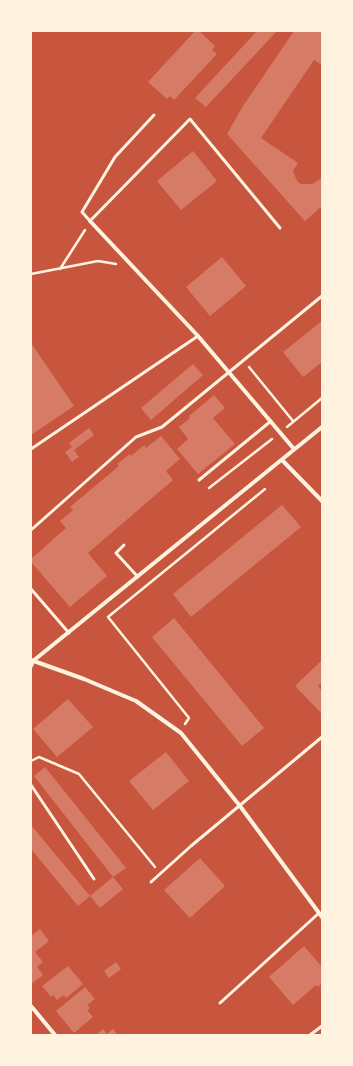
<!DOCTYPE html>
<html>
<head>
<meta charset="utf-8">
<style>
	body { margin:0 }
	#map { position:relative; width:353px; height:1066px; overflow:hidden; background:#c8553d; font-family:"Source Sans 3",sans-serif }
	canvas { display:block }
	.frame { position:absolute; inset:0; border:32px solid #fff3e0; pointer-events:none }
</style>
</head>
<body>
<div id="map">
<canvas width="353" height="1066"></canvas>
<div class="frame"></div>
</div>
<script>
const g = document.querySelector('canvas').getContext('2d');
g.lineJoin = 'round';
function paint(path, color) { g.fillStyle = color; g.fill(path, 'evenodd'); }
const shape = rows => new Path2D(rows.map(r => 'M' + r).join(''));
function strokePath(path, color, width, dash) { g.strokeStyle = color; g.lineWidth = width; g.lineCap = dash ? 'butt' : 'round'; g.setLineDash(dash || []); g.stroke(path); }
const building = shape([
	[195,31,199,31,215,46,212,50,217,54,174,100,170,96,167,99,148,82],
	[257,31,277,31,206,107,195,98],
	[294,31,322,31,322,65,314,60,261,138,298,163,293,171,297,181,301,184,312,184,322,178,322,206,305,221,227,134,243,106],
	[193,151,217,181,181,210,157,181],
	[222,257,246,286,210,316,186,287],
	[322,321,322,362,303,377,283,352],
	[31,343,74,406,31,435],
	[193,364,203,375,151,420,141,408],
	[214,395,225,408,213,418,235,444,198,474,177,449,188,439,179,427,190,418,189,416],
	[89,428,94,435,74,450,79,457,72,462,65,452,72,447,69,443],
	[161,436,180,459,166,471,173,480,88,553,107,576,70,607,31,562,31,559,66,528,60,521,73,510,70,507,119,466,117,464,130,454,131,456,144,445,146,448],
	[282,505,301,527,191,617,173,594],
	[174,618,264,728,242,746,152,637],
	[322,660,322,682,318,686,322,691,322,714,295,686],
	[68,699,93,727,57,757,33,729],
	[166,752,189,781,153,810,129,781],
	[45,767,126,868,113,877,34,776],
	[31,825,90,896,113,877,123,889,100,908,90,896,78,906,31,849],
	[200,858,225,886,190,918,164,890],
	[40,929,49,941,35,952,43,962,37,967,43,975,31,984,31,939,32,937,31,936],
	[304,946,322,967,322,983,318,987,316,985,293,1005,269,977],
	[116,962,121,969,109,978,104,971],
	[68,966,83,984,66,998,64,995,57,1000,53,995,51,997,42,986],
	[85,987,95,999,87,1005,90,1008,87,1010,93,1017,74,1033,56,1011],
	[103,1029,107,1034,113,1029,118,1035,96,1035]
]);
const path = shape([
	[60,269,85,230],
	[31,274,98,261,116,264],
	[249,367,293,421],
	[287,427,322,398],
	[209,488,272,439],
	[185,724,189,718,108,617,265,489],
	[31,761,39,757,79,774,155,867]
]);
const service = shape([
	[154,115,115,157,82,212,90,221,190,119,280,228],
	[31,449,198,336],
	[199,480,271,421],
	[31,530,136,437,162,427,322,296],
	[124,545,116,553,138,577],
	[31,589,69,633],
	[31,785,94,879],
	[151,882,191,846,322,737],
	[220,1003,319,913],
	[310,1035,322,1026]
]);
const minor = shape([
	[90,221,198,336,294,449],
	[282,460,322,501],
	[31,660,84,679,136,701,181,733,240,806,322,917],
	[31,666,33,661,322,427],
	[31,1006,55,1035]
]);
paint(building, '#d67c66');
strokePath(path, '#fff3e0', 2.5);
strokePath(service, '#fff3e0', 3);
strokePath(minor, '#fff3e0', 4);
</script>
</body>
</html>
